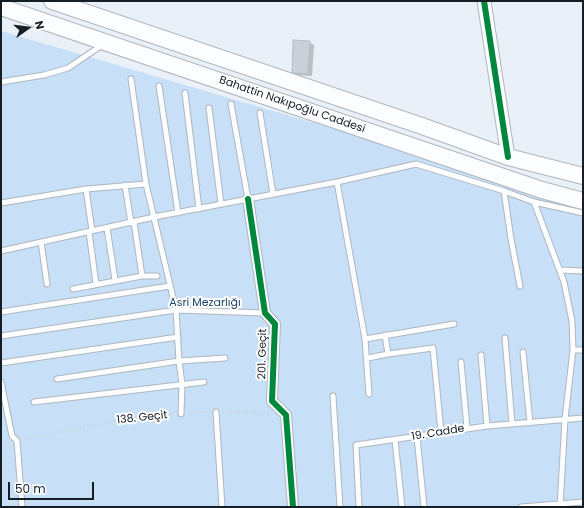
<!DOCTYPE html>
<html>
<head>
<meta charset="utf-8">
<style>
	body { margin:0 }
	#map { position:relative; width:584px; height:508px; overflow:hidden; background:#e9f0f8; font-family:Poppins,sans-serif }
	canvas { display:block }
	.frame { position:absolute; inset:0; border:2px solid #151d25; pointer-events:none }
	.north { position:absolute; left:8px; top:8px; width:40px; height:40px; -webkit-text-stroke:3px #fff; paint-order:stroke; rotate:76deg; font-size:11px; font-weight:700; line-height:16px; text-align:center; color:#151d25 }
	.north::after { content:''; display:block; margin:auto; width:14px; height:18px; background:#151d25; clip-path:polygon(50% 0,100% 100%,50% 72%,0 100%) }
	.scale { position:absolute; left:8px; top:482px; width:86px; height:18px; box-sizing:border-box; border:2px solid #151d25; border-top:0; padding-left:5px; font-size:12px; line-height:14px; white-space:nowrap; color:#151d25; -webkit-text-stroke:3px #fff; paint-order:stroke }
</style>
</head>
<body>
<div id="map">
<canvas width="584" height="508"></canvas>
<div class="frame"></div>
<div class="north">N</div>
<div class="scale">50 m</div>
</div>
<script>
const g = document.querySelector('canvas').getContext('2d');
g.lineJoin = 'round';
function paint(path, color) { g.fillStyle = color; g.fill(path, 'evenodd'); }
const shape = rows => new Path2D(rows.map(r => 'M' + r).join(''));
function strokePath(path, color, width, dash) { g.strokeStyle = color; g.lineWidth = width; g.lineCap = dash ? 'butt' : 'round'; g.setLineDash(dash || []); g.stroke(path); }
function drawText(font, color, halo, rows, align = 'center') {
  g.font = font + ' Poppins,sans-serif'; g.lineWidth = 4; g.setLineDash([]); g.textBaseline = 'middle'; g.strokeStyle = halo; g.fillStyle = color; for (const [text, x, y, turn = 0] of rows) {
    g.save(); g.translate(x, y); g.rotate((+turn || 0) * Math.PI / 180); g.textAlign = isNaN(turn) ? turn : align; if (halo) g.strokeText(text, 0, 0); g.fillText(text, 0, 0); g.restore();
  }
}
const green = shape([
	[1,31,583,202,583,507,1,507]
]);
const shadow = shape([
	[309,42,314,45,312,76,297,75,293,72]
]);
const building = shape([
	[293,40,310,41,308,74,292,73,293,40]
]);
const path = shape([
	[223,412,270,414],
	[189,413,208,412],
	[25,439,139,416,174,414],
	[1,446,9,443]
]);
const service = shape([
	[131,79,146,184,176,310,179,361,182,384,181,414],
	[1,82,44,75,68,68,102,45],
	[159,86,178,213],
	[185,93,199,209],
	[231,104,248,199],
	[209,108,221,204],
	[260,113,273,194],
	[337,182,365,339,369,394],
	[125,185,131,223],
	[86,189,92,231],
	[504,191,511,239,520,286],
	[534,202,564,282,572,321,573,350,565,419,560,507],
	[1,203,86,189,146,184],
	[134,222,142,276],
	[107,228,115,280],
	[89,232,96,284],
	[41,242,47,284],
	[1,251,154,217,337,182,416,164,504,191,534,202,583,213],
	[560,270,583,271],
	[73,289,142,276,157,276],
	[1,312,170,286],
	[385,335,388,354],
	[1,336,176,310,265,313],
	[505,338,512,424],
	[365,339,454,324],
	[573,350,583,350],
	[523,352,530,423],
	[481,355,487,426],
	[368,358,388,354,433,348,441,432],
	[461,362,467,428],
	[1,363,178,337],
	[57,379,179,361,225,358],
	[1,382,12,436,17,441,22,507],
	[333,396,340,507],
	[34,402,204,382],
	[216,412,222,507],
	[417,437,424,507],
	[395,440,402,507],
	[359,507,356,445,487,426,583,418],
	[521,507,583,502]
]);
const minor = shape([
	[248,199,265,313,275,324,272,401,286,415,293,507]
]);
const tertiary = shape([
	[484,1,508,157]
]);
const primary = shape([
	[52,1,422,126,508,157,583,176],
	[1,7,542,190,583,201]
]);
const cycleway = shape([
	[484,1,508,157],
	[248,199,265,313,275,324,272,401,286,415,293,507]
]);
const streetNames = [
	["Bahattin Nakıpoğlu Caddesi",292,105,19],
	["201. Geçit",263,354,-89],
	["138. Geçit",142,418,-6],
	["19. Cadde",438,433,-9]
];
const parkNames = [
	["Asri Mezarlığı",205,303]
];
paint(green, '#c7e0f7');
paint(shadow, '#0003');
paint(building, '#c9d0d8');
strokePath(building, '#b6bdc5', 1);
strokePath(service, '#afb6bd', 7);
strokePath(minor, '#afb6bd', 12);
strokePath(tertiary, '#afb6bd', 15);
strokePath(primary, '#afb6bd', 18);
strokePath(path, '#cfd1d3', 2, [1, 3]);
strokePath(service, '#fcfdfe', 5);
strokePath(minor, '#fcfdfe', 10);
strokePath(tertiary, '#fcfdfe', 13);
strokePath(primary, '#fcfdfe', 16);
strokePath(cycleway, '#00873e', 6);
drawText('11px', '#151d25', '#fff', streetNames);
drawText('11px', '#1a466b', '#fff', parkNames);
</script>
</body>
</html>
